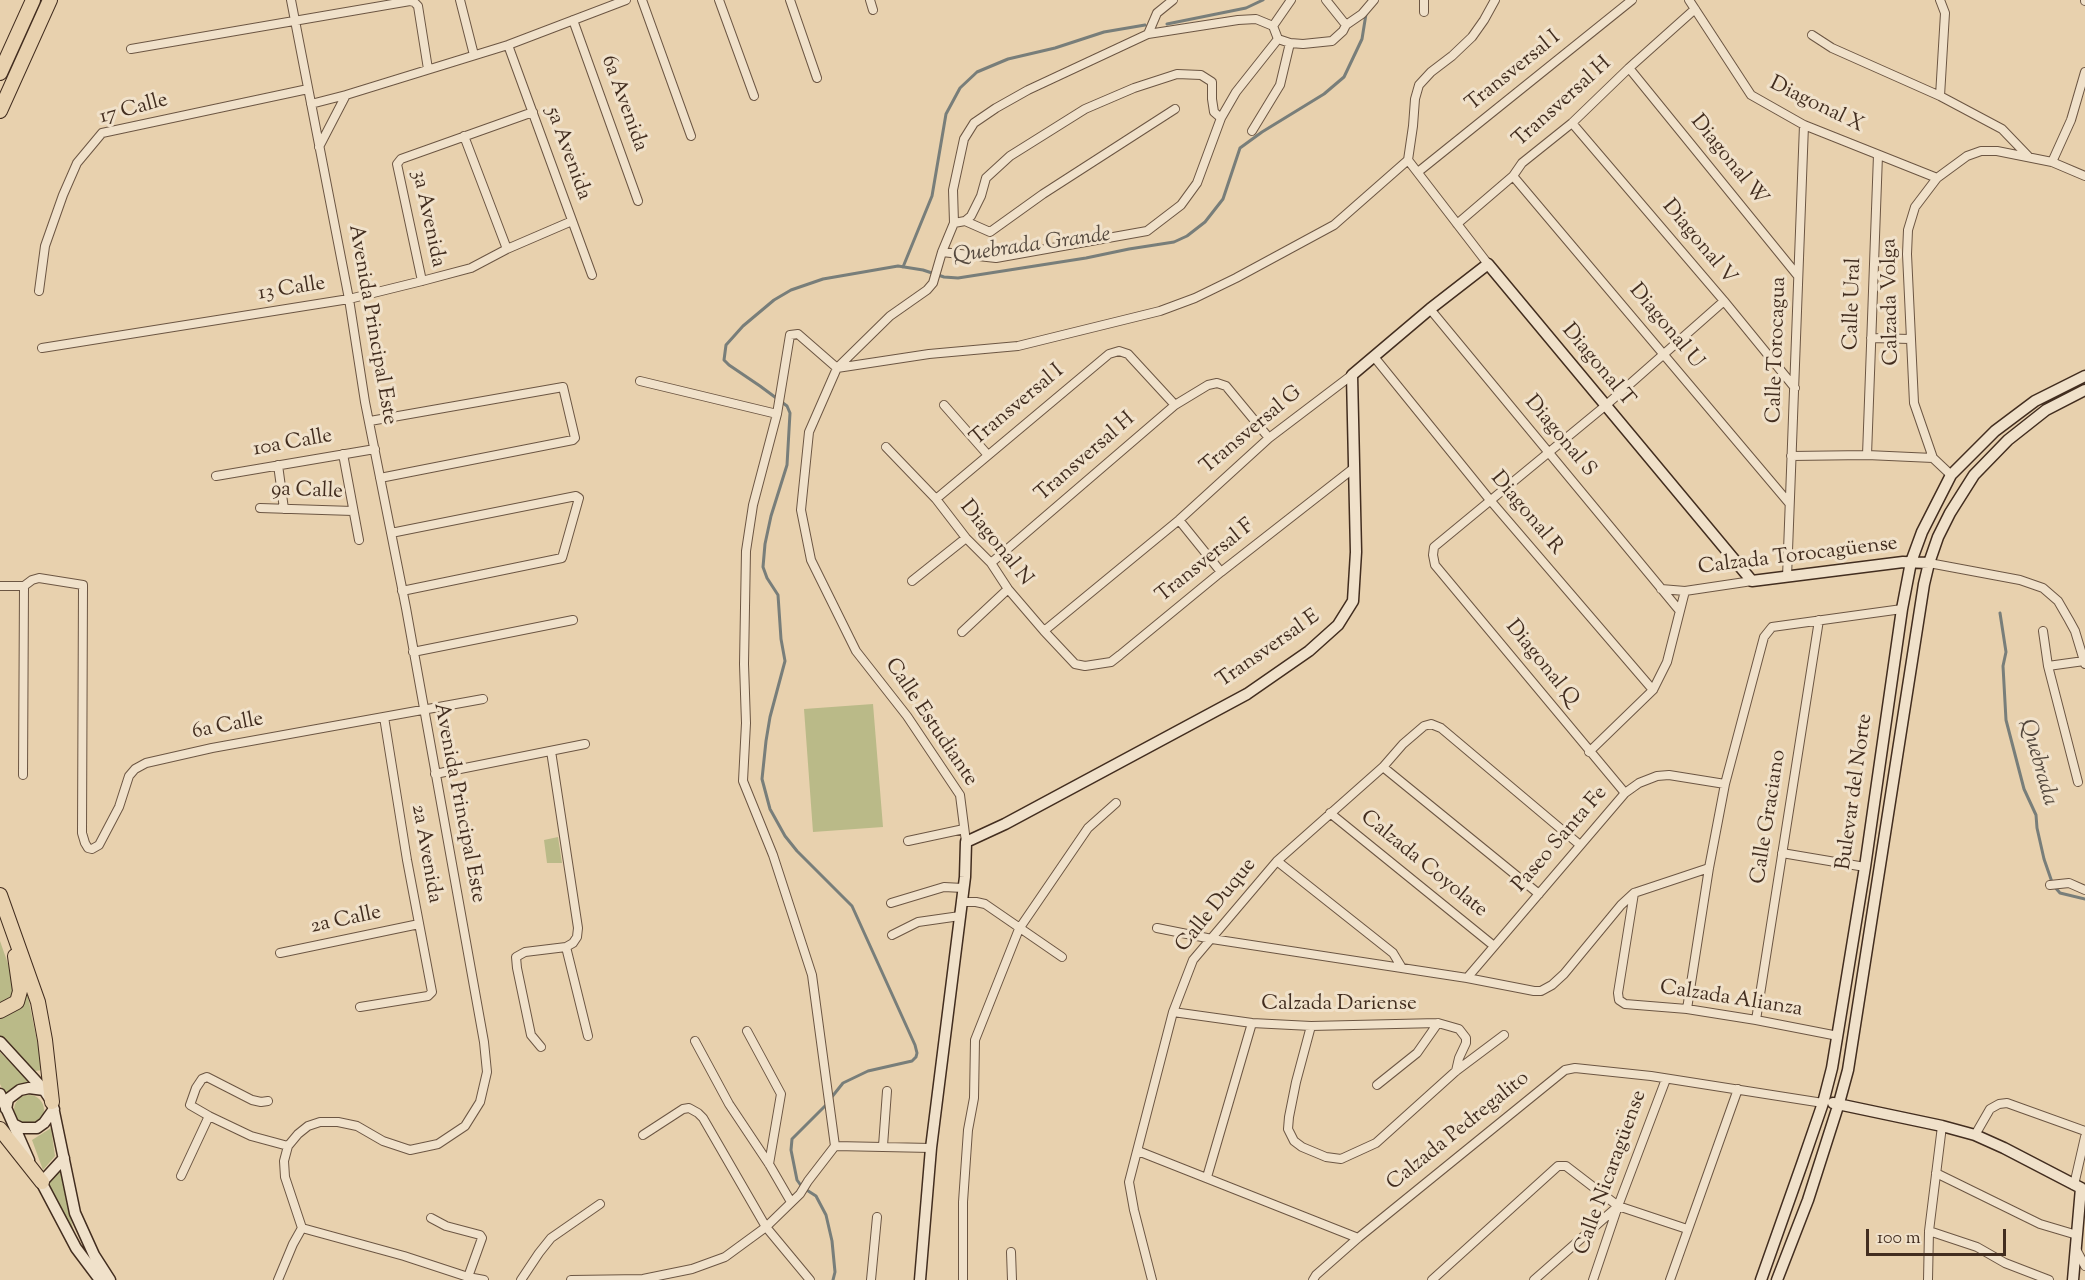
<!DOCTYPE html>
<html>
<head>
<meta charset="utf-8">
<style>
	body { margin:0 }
	#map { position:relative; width:2085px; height:1280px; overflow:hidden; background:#e8d1ae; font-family:"Sorts Mill Goudy",serif }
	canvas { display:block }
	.scale { position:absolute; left:1866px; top:1229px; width:140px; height:27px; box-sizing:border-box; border:3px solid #422d1f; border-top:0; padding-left:8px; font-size:18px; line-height:21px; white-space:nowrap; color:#422d1f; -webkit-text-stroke:4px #f0e1ca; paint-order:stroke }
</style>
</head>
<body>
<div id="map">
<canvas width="2085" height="1280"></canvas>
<div class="scale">100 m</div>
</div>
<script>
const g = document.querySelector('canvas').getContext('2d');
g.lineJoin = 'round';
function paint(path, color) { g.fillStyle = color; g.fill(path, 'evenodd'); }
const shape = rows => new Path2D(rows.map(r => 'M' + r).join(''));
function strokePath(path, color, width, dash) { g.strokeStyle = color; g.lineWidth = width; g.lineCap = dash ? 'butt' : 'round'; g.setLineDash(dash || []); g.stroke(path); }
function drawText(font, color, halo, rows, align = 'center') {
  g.font = font + ' "Sorts Mill Goudy",serif'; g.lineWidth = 6; g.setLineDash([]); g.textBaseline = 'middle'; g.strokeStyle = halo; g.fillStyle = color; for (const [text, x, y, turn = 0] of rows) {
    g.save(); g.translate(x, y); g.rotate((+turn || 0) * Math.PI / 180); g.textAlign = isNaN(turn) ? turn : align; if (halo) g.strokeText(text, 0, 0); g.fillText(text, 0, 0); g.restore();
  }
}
const green = shape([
	[873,704,883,827,813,832,804,709],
	[558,837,562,863,547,863,544,840],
	[0,941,13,978,15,990,13,997,0,1008],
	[27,992,43,1070,35,1071,0,1036,0,1019,18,1010],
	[0,1052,29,1082,16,1085,6,1097,0,1084],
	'14 1110a15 15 0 1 1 30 0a15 15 0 1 1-30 0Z',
	[51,1128,55,1156,43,1170,32,1140],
	[60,1169,66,1200,75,1236,47,1182]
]);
const stream = shape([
	[1167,24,1246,8,1263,0],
	[903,267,932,196,946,114,960,88,977,72,1008,59,1055,48,1104,32,1145,25],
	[2000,613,2006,652,2003,666,2006,720,2024,789,2036,815,2037,828,2044,859,2053,885,2060,893,2085,899],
	[831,1098,843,1083,868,1071,912,1061,916,1057,917,1053,915,1045,852,906,797,851,785,836,770,809,762,779,766,741,770,717,785,661,781,639,778,595,767,578,763,567,765,544,771,516,787,465,790,413,787,406,760,386,729,365,724,360,726,345,743,326,774,300,791,290,823,279,898,266,923,270,944,277,958,278,1086,258,1129,249,1174,242,1187,236,1205,222,1223,199,1240,148,1262,132,1324,94,1344,77,1362,39,1366,14],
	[827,1104,792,1139,791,1150,797,1180,802,1187,816,1196,826,1215,832,1241,835,1272,833,1280]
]);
const street = shape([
	[460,0,474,55],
	[642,0,691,136],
	[719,0,754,96],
	[790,0,817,78],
	[870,0,873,10],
	[1326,0,1346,25],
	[1424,0,1424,12],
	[1689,0,1751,95,1804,125,1937,178],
	[1940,0,1945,13,1940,96],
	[2085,0,2085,1],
	[573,20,638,201],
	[1273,26,1291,0],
	[1148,34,1238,20,1256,19,1273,26,1278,39],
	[1812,35,1832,48,1940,96,2002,129,2028,156],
	[1278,39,1290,43,1303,44,1332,41,1343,31,1346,25,1362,14,1374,0],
	[508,45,592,275],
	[131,49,410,1,414,2,418,6,428,69],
	[1629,68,1798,276],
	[311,104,346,95],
	[1572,123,1724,301,1795,388],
	[1252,131,1280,85,1290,43],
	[464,136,507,249],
	[319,147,346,95,508,45,626,0],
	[1408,160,1413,126,1415,99,1419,85,1431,72,1452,56,1472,37,1484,20,1495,0],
	[2052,162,2071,120,2085,72],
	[1418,172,1632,0],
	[1513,176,1789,503],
	[965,221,971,216,981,196,986,178,1010,156,1085,109,1134,88,1177,74,1201,75,1212,82,1212,99,1214,112,1221,118],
	[954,223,965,221,990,232,1043,194,1175,109],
	[1457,224,1513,176,1522,163,1572,123,1629,68,1695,9],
	[942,252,996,258,1147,231,1181,205,1197,183,1221,118,1236,92,1278,39],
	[422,281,397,164,401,159,533,112],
	[39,291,45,246,63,195,77,163,102,133,308,89],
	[1430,309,1679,610],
	[1871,338,1910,339],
	[42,348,349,299,422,281,471,268,507,249,572,221],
	[1375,358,1490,500,1653,690],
	[640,381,777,414],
	[944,405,987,454],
	[370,421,563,387,575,438,573,440,380,478],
	[886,447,936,499,966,538,991,563,1008,589,1044,631,1075,664,1085,666,1111,662,1120,655,1221,572,1354,468],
	[343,454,359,540],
	[1867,455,1878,155],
	[1791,456,1867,455,1933,458],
	[278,465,284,509],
	[1951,475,1933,458,1914,403,1907,254,1908,230,1915,207,1937,178,1967,156,1981,151,1997,151,2052,162,2085,176],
	[216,476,375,449],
	[936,499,1109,354,1119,351,1128,354,1175,405],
	[260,508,353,511],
	[1179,520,1221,572],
	[391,533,576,496,579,498,562,558,402,591],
	[991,563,1175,405,1208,385,1217,383,1226,386,1269,438],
	[1929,563,2020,580,2043,588,2058,601,2069,620,2075,631,2085,664],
	[1787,577,1804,125],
	[912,581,966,538],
	[0,586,24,586,32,580,39,578,83,585,82,833,85,843,88,848,92,849,99,845,119,807,129,776,135,769,146,763,212,748,483,699],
	[1661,589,1685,591],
	[1044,631,1179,520,1269,438,1352,375],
	[2043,631,2048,666],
	[962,632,1008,589],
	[413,652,573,620],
	[1589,752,1653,690,1667,662,1685,591,1752,581],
	[1383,767,1539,894],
	[435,774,585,744],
	[23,775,24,586],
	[2078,782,2048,666,2084,661],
	[1625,793,1435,565,1433,555,1434,547,1605,406,1724,301],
	[1330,813,1494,946],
	[908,841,964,829],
	[966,842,960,795,907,716,856,651,811,560,801,510,809,432,837,368,890,316,927,290,933,283,942,252,954,223,953,190,964,139,974,123,996,108,1028,90,1148,34,1157,13,1173,0],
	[1782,853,1865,867],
	[1277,861,1393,953,1402,968],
	[1709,868,1634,893,1618,993,1619,1000,1625,1004,1687,1009,1756,1020,1838,1036],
	[2050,885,2069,883,2085,890],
	[961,902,976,902,985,904,1062,957],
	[891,903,944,887,963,888],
	[1157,928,1212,939,1467,978,1625,793,1639,783,1657,776,1669,775,1725,784,1764,637,1772,627,1902,609],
	[892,935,918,922,960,916],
	[566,947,588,1036],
	[280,953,419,924],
	[1467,978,1534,991,1541,991,1552,985,1564,974,1621,905,1634,893],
	[360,1007,428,996,432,992,407,860,384,717],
	[1687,1009,1709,868,1725,784],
	[1173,1012,1252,1023,1311,1026,1438,1023,1459,1029,1466,1038,1466,1043,1459,1058,1456,1071],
	[1756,1020,1819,620],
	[1311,1026,1296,1082,1289,1117,1288,1129,1294,1141,1302,1147,1326,1157,1341,1159,1376,1143,1456,1071,1504,1035],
	[747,1031,781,1094,769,1164],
	[695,1041,729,1104,769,1164,791,1202],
	[541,1047,531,1035,517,968,516,957,525,952,566,947,573,943,577,937,578,928,551,751],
	[1377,1085,1417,1053,1438,1023],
	[209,1116,251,1136,288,1146],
	[643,1135,683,1109,689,1108,698,1113,703,1118,766,1227,810,1280],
	[1975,1135,1990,1109,1999,1104,2007,1103,2085,1131],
	[835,1146,931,1148],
	[883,1146,887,1091],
	[1138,1151,1358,1238],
	[1936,1173,2040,1224,2077,1235],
	[181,1176,209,1116,190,1105,196,1088,202,1079,207,1077,252,1100,261,1102,268,1101],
	[1207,1177,1252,1023],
	[2074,1185,2085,1137],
	[431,1218,446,1226,480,1235,482,1238,468,1277],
	[302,1228,404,1256,468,1277,484,1280],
	[1929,1231,1977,1247,2005,1263,2049,1280],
	[2077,1251,2085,1266],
	[1011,1252,1012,1280],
	[278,1280,293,1244,302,1228,285,1177,284,1161,288,1146,298,1134,308,1126,320,1122,338,1122,357,1126,383,1141,410,1150,438,1144,465,1126,480,1102,487,1072,484,1042,406,608,365,402,349,299,291,0],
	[521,1280,539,1253,551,1238,600,1204],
	[571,1280,643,1279,692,1269,725,1257,766,1227,800,1194,808,1181,835,1146,812,975,773,855,743,781,746,723,744,664,746,551,753,505,777,414,790,335,798,334,837,368,929,354,1018,346,1160,311,1195,298,1236,278,1334,225,1408,160,1488,264],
	[871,1280,877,1217],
	[963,1280,963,1202,968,1130,974,1098,975,1040,1019,929,1088,828,1116,803],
	[1152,1280,1134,1210,1129,1182,1173,1012,1193,960,1277,861,1383,767,1403,744,1424,726,1431,724,1441,728,1580,845],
	[1313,1280,1316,1275,1358,1238,1565,1070,1575,1068,1651,1076,1823,1103],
	[1432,1280,1558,1166,1566,1166,1618,1206,1687,1229],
	[1534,1280,1617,1207],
	[1593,1280,1618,1206,1666,1079],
	[1670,1280,1738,1089],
	[1928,1280,1929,1231,1942,1126]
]);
const secondary = shape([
	[0,1042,44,1090,52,1102,75,1213,94,1255,110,1280],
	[0,1094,29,1160],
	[1833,1103,1942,1126,1975,1135,2004,1148,2081,1188,2073,1280],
	[6,1109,8,1099,20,1090,29,1088,44,1090],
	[13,1124,21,1128,37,1128,44,1123,54,1109],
	[38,1176,76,1248,100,1280],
	[42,1182,64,1158],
	[920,1280,931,1148,965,877,966,842,1005,824,1247,694,1309,651,1338,625,1353,601,1356,552,1352,375,1430,309,1488,264,1752,581,1903,562,1929,563],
	[1761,1280,1802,1164,1823,1103,1832,1068,1865,867,1902,609,1911,562,1922,532,1951,475,1995,431,2035,401,2085,376],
	[1777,1280,1808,1200,1839,1103,1848,1070,1924,584,1929,563,1938,537,1950,513,1974,475,2008,440,2046,410,2085,390]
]);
const highway = shape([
	[0,73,33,0],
	[0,111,50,0],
	[0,895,38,1002,45,1040,52,1102],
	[0,1011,17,1002,20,991,15,956],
	[0,1129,42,1182]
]);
const streetNames = [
	["Transversal I",1514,72,-39],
	["Transversal H",1563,103,-42],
	["6a Avenida",623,104,70],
	["Diagonal X",1816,106,26],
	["17 Calle",134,110,-15],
	["5a Avenida",567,154,70],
	["Diagonal W",1728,161,51],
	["3a Avenida",427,219,78],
	["Diagonal V",1698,243,50],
	["13 Calle",292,290,-9],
	["Calzada Volga",1892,302,-91],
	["Calle Ural",1854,304,-88],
	["Avenida Principal Este",371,325,80],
	["Diagonal U",1665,327,50],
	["Calle Torocagua",1778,350,-88],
	["Diagonal T",1597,366,50],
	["Transversal I",1018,406,-40],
	["Transversal G",1252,431,-40],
	["Diagonal S",1559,437,50],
	["10a Calle",293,444,-10],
	["Transversal H",1086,458,-41],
	["9a Calle",307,492,2],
	["Diagonal R",1526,514,50],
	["Diagonal N",995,544,51],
	["Calzada Torocagüense",1798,557,-7],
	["Transversal F",1206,562,-39],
	["Transversal E",1269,650,-35],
	["Diagonal Q",1541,664,51],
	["Calle Estudiante",930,723,56],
	["6a Calle",228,727,-11],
	["Bulevar del Norte",1856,792,-82],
	["Avenida Principal Este",458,803,79],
	["Calle Graciano",1770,817,-81],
	["Paseo Santa Fe",1561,840,-49],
	["2a Avenida",425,854,80],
	["Calzada Coyolate",1423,865,39],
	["Calle Duque",1217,906,-51],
	["2a Calle",346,921,-12],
	["Calzada Alianza",1731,1000,9],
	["Calzada Dariense",1339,1005],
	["Calzada Pedregalito",1459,1132,-39],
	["Calle Nicaragüense",1612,1173,-70]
];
const waterNames = [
	["Quebrada Grande",1032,247,-8],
	["Quebrada",2037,763,74]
];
paint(green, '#baba88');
strokePath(stream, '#787e7a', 3);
strokePath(street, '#6c5643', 10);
strokePath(secondary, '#422d1f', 13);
strokePath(highway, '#422d1f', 16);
strokePath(street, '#f0e1ca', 8);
strokePath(secondary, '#f0e1ca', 10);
strokePath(highway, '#e8d1ae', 14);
drawText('21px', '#422d1f', '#f0e1ca', streetNames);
drawText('italic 22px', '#54483d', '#f0e1ca', waterNames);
</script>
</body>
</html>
